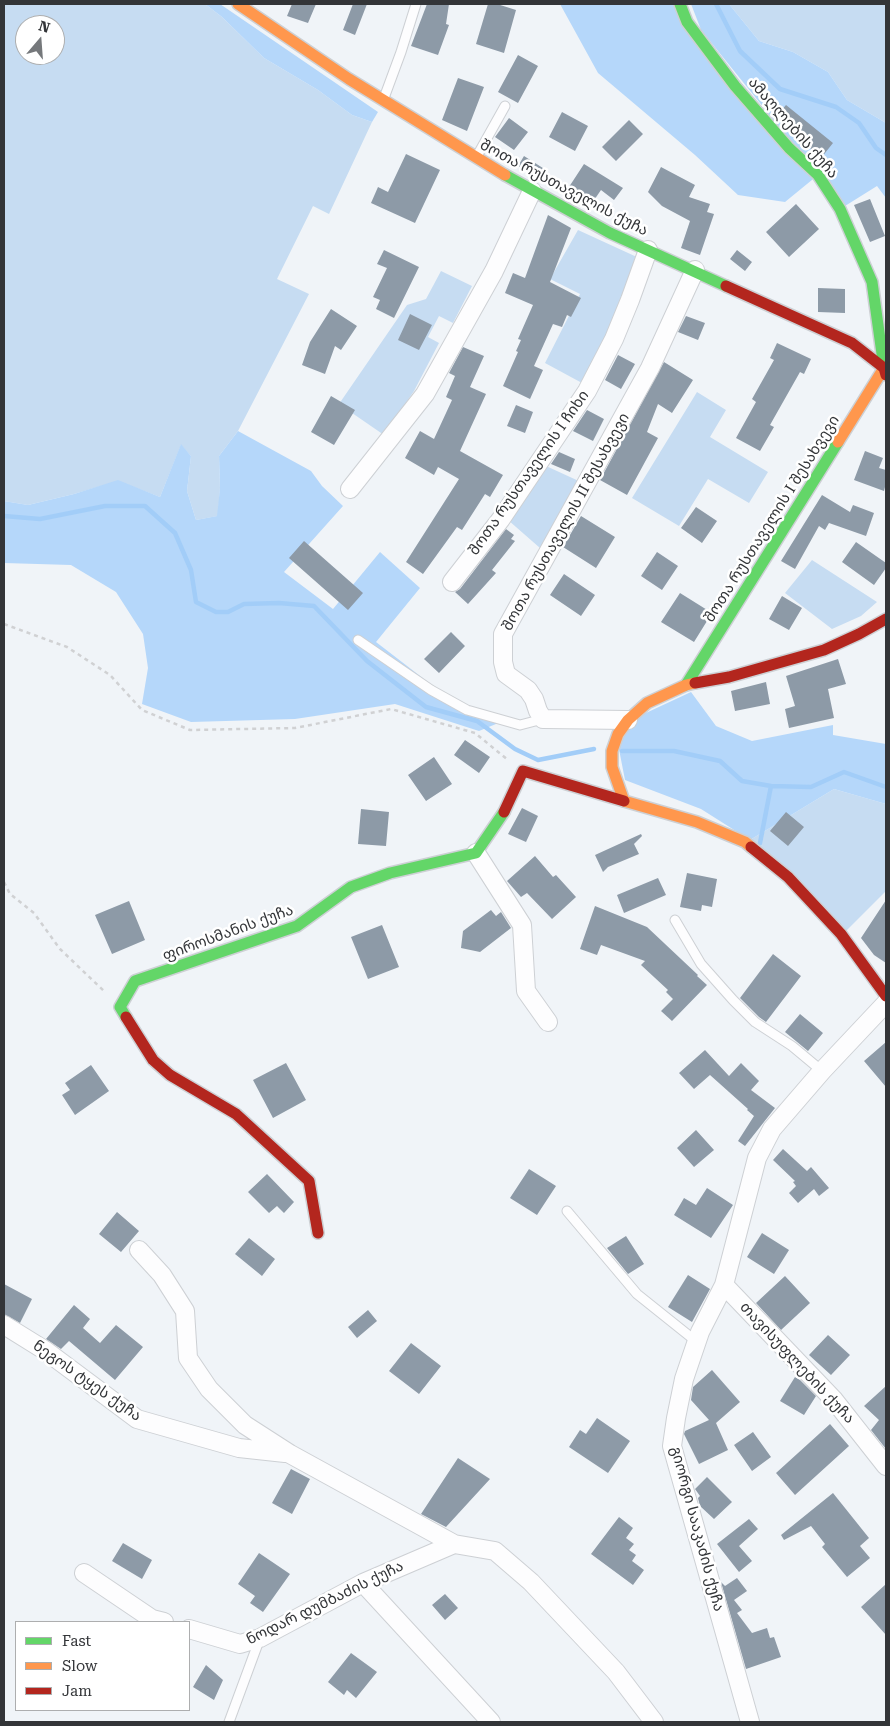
<!DOCTYPE html>
<html>
<head>
<meta charset="utf-8">
<style>
	body { margin:0 }
	#map { position:relative; width:890px; height:1726px; overflow:hidden; background:#f0f4f8; font-family:"Roboto Serif",serif }
	canvas { display:block }
	.frame { position:absolute; inset:0; border:5px solid #333538; pointer-events:none }
	.legend { position:absolute; left:15px; top:1621px; width:175px; height:90px; box-sizing:border-box; background:#fff; border:1px solid #adaeaf; margin:0; padding:6px 9px; list-style:none; font-size:15px; color:#333538 }
	.legend li { display:flex; align-items:center; gap:10px; height:25px }
	.legend b { width:25px; border:1px solid #adaeaf }
	.north { position:absolute; left:15px; top:15px; width:50px; height:50px; box-sizing:border-box; background:#fff; border:1px solid #adaeaf; border-radius:50%; rotate:18deg; font-size:14px; font-weight:700; line-height:20px; text-align:center; color:#333538 }
	.north::after { content:''; display:block; margin:auto; width:18px; height:22px; background:#75787b; clip-path:polygon(50% 0,100% 100%,50% 72%,0 100%) }
</style>
</head>
<body>
<div id="map">
<canvas width="890" height="1726"></canvas>
<div class="frame"></div>
<ul class="legend">
<li><b style="height:6px;background:#63d668"></b>Fast</li>
<li><b style="height:6px;background:#ff974d"></b>Slow</li>
<li><b style="height:6px;background:#b3261e"></b>Jam</li>
</ul>
<div class="north">N</div>
</div>
<script>
const g = document.querySelector('canvas').getContext('2d');
g.lineJoin = 'round';
function paint(path, color) { g.fillStyle = color; g.fill(path, 'evenodd'); }
const shape = rows => new Path2D(rows.map(r => 'M' + r).join(''));
function strokePath(path, color, width, dash) { g.strokeStyle = color; g.lineWidth = width; g.lineCap = dash ? 'butt' : 'round'; g.setLineDash(dash || []); g.stroke(path); }
function drawText(font, color, halo, rows, align = 'center') {
  g.font = font + ' "Roboto Serif","Noto Sans Georgian",serif'; g.lineWidth = 5; g.setLineDash([]); g.textBaseline = 'middle'; g.strokeStyle = halo; g.fillStyle = color; for (const [text, x, y, turn = 0] of rows) {
    g.save(); g.translate(x, y); g.rotate((+turn || 0) * Math.PI / 180); g.textAlign = isNaN(turn) ? turn : align; if (halo) g.strokeText(text, 0, 0); g.fillText(text, 0, 0); g.restore();
  }
}
const green = shape([
	[4,4,205,4,222,17,264,58,318,90,352,115,372,122,329,214,313,206,277,279,309,294,238,431,219,456,220,488,218,516,196,520,187,491,191,456,181,445,160,497,118,481,74,494,28,505,4,501],
	[25,25,55,25,55,55,25,55],
	[729,4,886,4,886,123,847,100,828,72,793,52,759,41],
	[578,230,639,258,629,290,582,383,545,363,580,294,550,279],
	[441,271,472,286,453,323,439,316,428,337,439,343,414,391,384,435,339,404,407,305,426,299],
	[697,392,726,410,710,437,768,472,749,503,708,479,679,526,632,498],
	[546,466,581,482,540,548,508,520],
	[812,560,877,602,861,616,832,629,785,593],
	[834,789,886,804,886,891,846,931,750,840]
]);
const forest = shape([
	[205,4,220,4,378,112,372,122,352,115,318,90,264,58,222,17],
	[560,4,680,4,818,175,785,202,738,195,695,155,598,73],
	[691,4,729,4,759,41,793,52,828,72,847,100,886,123,886,198,877,186,845,206,705,40],
	[238,431,311,471,322,486,343,506,284,572,333,609,380,552,420,588,376,642,446,696,477,710,508,719,479,731,395,704,295,719,191,722,142,704,148,668,143,634,116,592,71,565,4,563,4,501,28,505,74,494,118,480,160,497,181,444,191,456,187,491,196,520,217,516,220,488,219,456],
	[691,692,716,726,752,741,833,725,833,735,886,744,886,804,834,789,750,840,701,809,625,780,617,739,633,719]
]);
const stream = shape([
	[716,4,740,51,780,89,836,107,859,123,876,148,886,155],
	[4,516,40,519,105,506,145,506,175,533,191,570,196,602,216,612,228,612,244,604,279,603,314,606,367,661,426,707,477,721,515,749,538,760,594,749],
	[622,751,674,751,720,761,742,781,771,786,811,787,844,772,886,787],
	[760,843,771,786]
]);
const building = shape([
	[292,4,316,4,308,23,287,16],
	[353,4,367,4,355,35,343,30],
	[427,4,449,4,446,24,449,25,438,55,411,46],
	[488,4,497,4,516,10,504,53,476,44],
	[518,55,538,66,518,103,498,92],
	[458,78,484,87,467,131,442,120],
	[786,105,833,143,821,158,799,138,778,114],
	[562,112,588,126,575,151,549,137],
	[509,118,528,132,514,150,495,137],
	[629,120,643,134,616,161,602,147],
	[406,154,440,170,415,223,371,203,378,187,388,192],
	[524,156,546,170,543,175,557,184,555,186,518,166],
	[584,164,623,188,614,200,601,190,590,206,560,189,562,187,567,190],
	[661,167,695,185,689,197,710,204,707,212,714,214,700,255,681,248,690,221,662,206,648,192],
	[870,199,885,236,870,242,854,205],
	[796,204,819,229,789,257,766,232],
	[548,215,571,228,550,282,581,298,571,317,567,315,562,327,553,324,534,366,543,370,530,399,503,386,518,352,516,351,521,340,518,339,533,305,505,293,513,273,525,278],
	[384,250,419,267,394,318,376,309,380,300,373,297,387,268,377,264],
	[737,250,752,262,745,271,730,259],
	[818,288,845,289,845,313,818,312],
	[331,309,357,326,341,350,335,346,325,374,302,365,310,342],
	[410,314,432,325,419,350,398,340],
	[686,316,705,323,698,340,678,332],
	[777,343,811,359,804,374,800,372,770,425,774,427,760,451,736,438,756,402,752,399,774,360,770,358],
	[463,347,484,356,470,387,486,394,460,451,503,475,490,497,485,494,462,530,457,527,423,574,406,562,459,479,438,467,434,475,405,458,420,431,434,439,452,400,446,397,455,376,449,373],
	[618,355,635,364,621,389,605,380],
	[664,362,693,380,672,413,658,404,647,432,658,438,627,495,600,480],
	[331,396,355,410,334,445,311,432],
	[516,405,533,412,525,433,507,426],
	[587,410,604,419,593,441,573,431],
	[865,451,883,458,879,468,886,470,886,483,884,491,854,480],
	[559,452,575,459,570,472,551,464],
	[822,495,850,512,853,505,874,513,866,536,829,523,825,530,819,526,795,569,781,561],
	[696,507,717,521,702,543,681,528],
	[581,516,615,537,596,568,563,547],
	[506,529,514,535,511,539,515,541,492,570,496,573,468,604,455,592,460,589],
	[304,541,363,593,348,610,289,558],
	[856,542,886,563,886,568,874,585,842,562],
	[657,552,678,566,662,590,641,576],
	[564,574,595,595,581,616,550,595],
	[680,593,712,613,694,642,661,622],
	[782,596,802,608,789,630,769,619],
	[451,632,465,646,439,673,424,659],
	[838,659,846,684,828,689,834,718,789,728,785,709,795,706,786,676],
	[766,682,770,704,735,711,731,691],
	[465,740,490,757,479,773,454,755],
	[434,757,452,784,426,801,408,775],
	[522,808,538,816,526,842,508,834],
	[361,809,389,812,386,846,358,844],
	[786,812,804,827,788,846,770,831],
	[641,834,642,836,634,844,639,854,608,867,603,872,595,855],
	[535,856,553,877,556,875,576,897,552,919,527,893,521,897,507,881],
	[687,873,717,879,712,907,702,905,701,911,680,907],
	[658,878,666,895,624,913,617,895],
	[886,900,886,963,874,955,861,938],
	[129,901,145,940,112,954,95,915],
	[595,906,647,927,698,975,697,976,707,985,672,1021,661,1011,673,999,666,992,668,990,641,965,645,961,601,945,597,955,580,949],
	[491,910,496,916,501,912,511,928,480,952,461,948,463,931],
	[382,925,399,967,368,979,351,937],
	[773,954,801,976,766,1022,759,1017,740,998],
	[800,1014,823,1033,808,1051,785,1032],
	[886,1042,886,1087,864,1061],
	[705,1050,729,1076,741,1063,759,1081,751,1090,775,1108,745,1146,738,1141,754,1116,747,1110,748,1109,710,1075,694,1089,679,1073],
	[286,1063,306,1100,273,1118,253,1080],
	[91,1065,109,1091,75,1115,62,1095,70,1090,65,1083],
	[696,1130,714,1150,694,1167,677,1148],
	[783,1149,807,1171,811,1167,829,1188,819,1196,814,1189,798,1203,789,1193,796,1186,793,1182,795,1181,773,1160],
	[529,1169,556,1186,537,1215,510,1198],
	[267,1174,294,1202,284,1213,277,1206,269,1213,248,1192],
	[707,1188,733,1205,711,1238,674,1215,684,1198,696,1205],
	[117,1212,139,1231,121,1252,99,1234],
	[762,1233,789,1250,774,1274,747,1257],
	[626,1236,644,1264,628,1274,607,1248],
	[249,1238,275,1259,262,1276,235,1254],
	[688,1275,710,1289,692,1322,668,1307],
	[785,1276,810,1303,781,1330,756,1303],
	[4,1284,32,1299,20,1323,4,1314],
	[74,1305,90,1319,83,1328,100,1343,116,1325,143,1347,115,1380,69,1341,61,1349,46,1339],
	[368,1310,377,1321,357,1338,348,1327],
	[828,1335,850,1355,831,1375,809,1355],
	[411,1343,441,1366,419,1394,389,1371],
	[712,1370,740,1402,716,1423,728,1450,699,1464,684,1434,685,1431,709,1420,691,1400,693,1387],
	[795,1377,800,1380,816,1396,804,1415,780,1401],
	[886,1386,886,1449,871,1430,879,1420,864,1406],
	[597,1418,630,1441,608,1473,569,1447,580,1430,586,1434],
	[830,1424,849,1446,795,1495,776,1473],
	[753,1432,771,1457,752,1471,734,1445],
	[458,1458,490,1479,446,1527,421,1514],
	[291,1469,310,1479,292,1514,272,1503],
	[707,1477,732,1502,714,1519,700,1506,698,1498,700,1496,695,1489],
	[833,1493,869,1538,860,1546,870,1558,847,1577,822,1547,825,1544,811,1526,784,1540,781,1535],
	[619,1517,633,1528,626,1538,634,1544,629,1550,636,1555,632,1561,644,1570,633,1585,591,1554],
	[749,1519,758,1529,739,1546,752,1561,739,1572,717,1544],
	[123,1543,152,1560,142,1579,112,1561],
	[259,1553,290,1574,263,1612,250,1603,255,1596,238,1584],
	[737,1578,747,1591,734,1600,742,1610,737,1613,752,1633,767,1628,770,1638,774,1637,781,1657,746,1669,721,1582,725,1586],
	[886,1584,886,1635,861,1607],
	[445,1594,458,1608,445,1620,432,1605],
	[351,1653,377,1672,356,1698,347,1690,344,1695,328,1682],
	[206,1665,223,1680,214,1700,193,1687]
]);
const path = shape([
	[4,624,67,647,110,675,142,710,190,730,295,728,391,709,475,733,508,760],
	[4,882,10,894,34,913,60,949,105,992]
]);
const lane = shape([
	[384,98,401,52,416,4],
	[477,156,505,106],
	[358,640,431,690,467,710,520,725,543,719],
	[675,920,701,964,733,1000,755,1022,792,1046,822,1071],
	[567,1211,637,1294,697,1342],
	[229,1722,260,1638]
]);
const street = shape([
	[350,489,425,394,494,271,532,191],
	[452,582,501,519,587,391,614,339,630,300,648,250],
	[628,720,543,719,538,711,534,699,528,690,506,674,503,662,503,634,650,368,695,270],
	[476,853,522,925,526,991,548,1022],
	[139,1250,162,1275,185,1311,188,1358,209,1389,245,1425,290,1454,454,1544],
	[724,1285,834,1400,886,1466],
	[4,1325,46,1351,137,1419,239,1448,285,1453],
	[84,1573,152,1619,164,1622],
	[363,1583,491,1722],
	[189,1629,240,1644,260,1638,363,1583,454,1544,495,1551,531,1582,616,1672,654,1722],
	[750,1722,672,1446,676,1418,684,1379,700,1332,724,1285,757,1158,772,1129,822,1071,886,1003]
]);
const fast = shape([
	[680,4,687,22,735,86,789,148,818,175,840,209,872,282,884,368],
	[505,175,610,233,726,286],
	[686,685,838,442],
	[126,1017,120,1007,135,981,297,926,351,887,390,873,476,853,504,812]
]);
const slow = shape([
	[238,4,349,79,505,175],
	[838,442,884,368],
	[695,683,686,685,647,703,628,720,618,734,612,751,612,767,624,801,697,822,745,842,751,847]
]);
const jam = shape([
	[726,286,852,343,884,368,886,375],
	[695,683,729,677,824,650,859,634,886,619],
	[504,812,523,771,624,801],
	[751,847,788,877,841,934,886,996],
	[126,1017,153,1060,170,1075,236,1114,309,1181,318,1233]
]);
const streetNames = [
	["ამაღლების ქუჩა",793,128,49],
	["შოთა რუსთაველის ქუჩა",564,188,28],
	["შოთა რუსთაველის I ჩიხი",529,473,-55],
	["შოთა რუსთაველის I შესახვევი",772,519,-58],
	["შოთა რუსთაველის II შესახვევი",566,522,-61],
	["ფიროსმანის ქუჩა",228,933,-20],
	["თავისუფლების ქუჩა",797,1363,47],
	["ნეგოს ტყეს ქუჩა",87,1381,35],
	["გიორგი სააკაძის ქუჩა",697,1529,75],
	["ნოდარ დუმბაძის ქუჩა",325,1603,-26]
];
paint(green, '#c6dcf2');
paint(forest, '#b5d7fa');
strokePath(stream, '#a2cdf8', 4.5);
paint(building, '#8d9aa7');
strokePath(lane, '#cdd0d4', 11);
strokePath(street, '#cdd0d4', 20);
strokePath(fast, '#cdd0d4', 14);
strokePath(slow, '#cdd0d4', 14);
strokePath(jam, '#cdd0d4', 14);
strokePath(path, '#d0d1d3', 2.5, [4, 4]);
strokePath(lane, '#fdfdfe', 9);
strokePath(street, '#fdfdfe', 18);
strokePath(fast, '#63d668', 11);
strokePath(slow, '#ff974d', 11);
strokePath(jam, '#b3261e', 11);
drawText('15px', '#333538', '#fff', streetNames);
</script>
</body>
</html>
